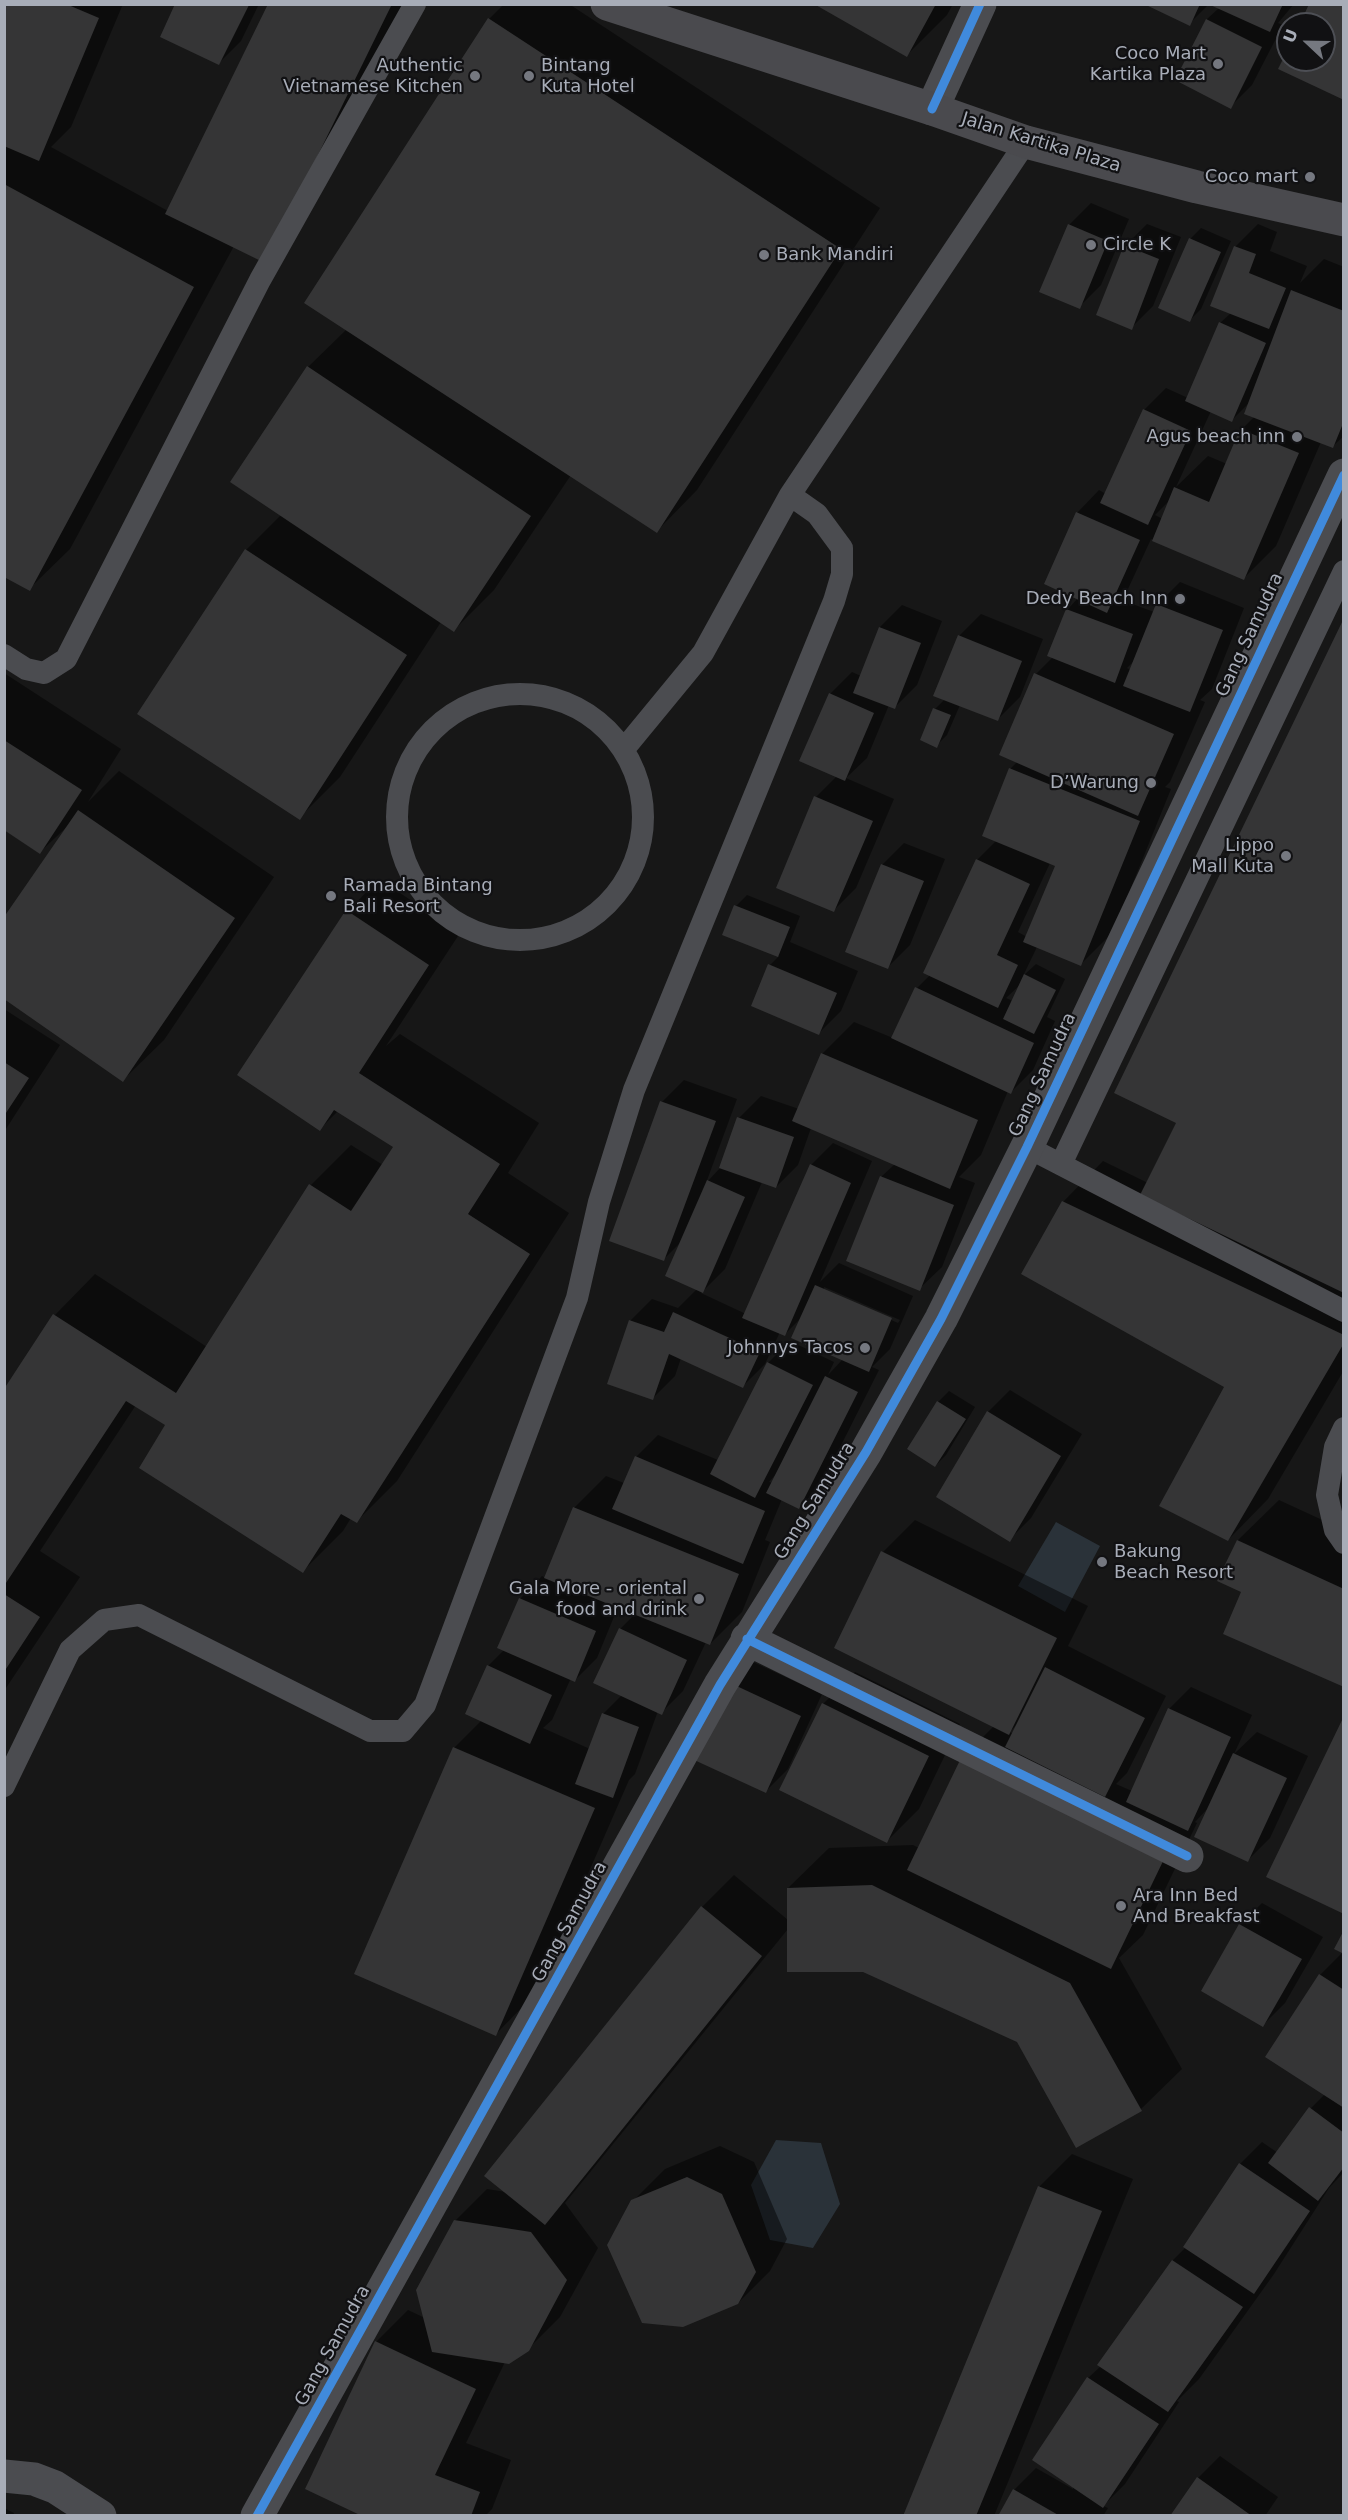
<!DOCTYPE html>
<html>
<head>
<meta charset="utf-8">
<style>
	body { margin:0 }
	#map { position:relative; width:1348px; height:2520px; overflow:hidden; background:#171717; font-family:"DejaVu Sans",sans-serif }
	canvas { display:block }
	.frame { position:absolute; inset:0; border:6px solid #a8adb8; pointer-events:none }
	.north { position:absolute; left:1276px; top:12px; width:60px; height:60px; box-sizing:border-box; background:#111113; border:2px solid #4d4f55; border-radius:50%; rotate:292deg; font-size:16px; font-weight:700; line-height:24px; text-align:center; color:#a8adb8 }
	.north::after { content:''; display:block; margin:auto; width:21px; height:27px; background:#757880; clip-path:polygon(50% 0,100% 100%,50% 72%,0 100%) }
</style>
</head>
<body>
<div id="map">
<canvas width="1348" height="2520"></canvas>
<div class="frame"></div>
<div class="north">U</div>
</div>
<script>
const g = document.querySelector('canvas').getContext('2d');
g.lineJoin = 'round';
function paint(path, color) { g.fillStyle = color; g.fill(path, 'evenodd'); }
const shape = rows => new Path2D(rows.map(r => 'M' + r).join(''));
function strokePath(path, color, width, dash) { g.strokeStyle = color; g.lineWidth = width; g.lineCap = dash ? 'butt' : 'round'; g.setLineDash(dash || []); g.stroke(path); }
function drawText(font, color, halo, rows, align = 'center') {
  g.font = font + ' "DejaVu Sans",sans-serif'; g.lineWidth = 4.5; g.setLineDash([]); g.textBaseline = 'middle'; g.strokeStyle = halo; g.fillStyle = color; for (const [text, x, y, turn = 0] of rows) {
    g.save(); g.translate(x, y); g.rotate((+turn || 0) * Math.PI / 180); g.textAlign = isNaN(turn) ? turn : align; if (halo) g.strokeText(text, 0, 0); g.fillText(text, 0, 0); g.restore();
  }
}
const water = shape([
	[1056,1522,1100,1546,1065,1612,1018,1586],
	[776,2140,821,2143,840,2204,813,2248,770,2240,751,2185]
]);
const shadow = shape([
	[4,4,123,4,71,127,51,147,168,211,270,4,411,4,305,220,234,246,70,549,29,589,4,575],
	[177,4,259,4,241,41,219,63],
	[504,4,569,4,880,208,697,490,657,531,571,475,494,590,454,630,441,622,340,777,299,818,139,713,246,550,281,515,308,367,347,329,489,19],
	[817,4,953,4,947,15,907,55],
	[1148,4,1209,4,1189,24],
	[1212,4,1294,4,1278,23,1283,25,1252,85,1230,107,1177,80,1207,19,1219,8],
	[1091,203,1129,219,1101,285,1079,307,1069,225],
	[1147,224,1181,237,1153,306,1131,328,1125,246],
	[1258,224,1277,232,1270,251,1307,266,1300,283,1324,259,1344,267,1344,436,1333,446,1321,442,1276,546,1244,578,1151,539,1128,589,1119,599,1154,612,1158,604,1180,582,1244,608,1212,689,1200,700,1205,702,1170,782,1165,787,1171,789,1113,932,1081,964,1037,947,1023,976,1036,964,1065,979,1047,1017,1055,1021,1033,1070,1011,1092,1008,1091,981,1155,959,1177,975,1183,942,1267,919,1289,848,1260,882,1176,895,1164,811,1128,798,1165,776,1187,762,1182,725,1269,701,1293,746,1314,811,1165,833,1143,872,1161,820,1282,839,1263,913,1296,890,1349,872,1367,879,1370,821,1485,799,1508,782,1499,765,1540,770,1542,742,1612,710,1644,706,1642,683,1691,661,1713,658,1711,635,1774,629,1780,536,1993,496,2034,356,1973,454,1748,482,1720,488,1666,504,1650,520,1599,542,1576,546,1578,574,1508,606,1476,624,1483,636,1457,658,1435,718,1460,768,1363,790,1341,834,1362,828,1375,843,1359,802,1317,785,1334,780,1332,765,1364,743,1386,681,1358,675,1376,653,1398,630,1321,652,1299,678,1308,697,1289,681,1242,664,1259,662,1102,684,1080,737,1099,706,1183,721,1167,739,1118,761,1096,799,1109,822,1054,854,1022,893,1038,917,988,930,975,977,860,997,840,984,835,1011,768,1018,761,1036,674,1053,657,1067,610,1078,598,1077,513,1099,490,1106,494,1144,410,1166,388,1188,398,1220,323,1231,313,1212,305,1236,246],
	[1249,403,1255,416,1241,430,1227,464,1208,456,1176,487,1211,411,1232,420],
	[1170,500,1163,519,1155,515],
	[1135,660,1131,670,1127,668],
	[1050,863,1057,865,1027,937,1018,932],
	[1021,984,1013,1001,1006,998],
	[824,1287,900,1320,898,1323,824,1290],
	[777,1473,773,1483,769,1482],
	[618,1607,635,1614,620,1629,622,1695,603,1714,590,1749,543,1728,552,1720,571,1678,575,1680,597,1658],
	[1201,228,1231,241,1201,309,1190,320,1190,239],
	[902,605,942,621,917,685,895,707,889,705,867,758,846,778,894,799,856,888,834,910,816,797,837,776,830,694,852,672,861,676,880,627],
	[981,614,1043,639,1020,697,998,719,960,705,947,735,936,746,935,709,945,699,959,636],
	[1344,623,1344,1370,1268,1499,1228,1540,1226,1386,1063,1202,1103,1161,1148,1183,1178,1122],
	[4,673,121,749,88,802,119,771,274,877,164,1040,123,1080,71,823,40,852,4,828],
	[904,843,945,859,910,945,888,967,882,865],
	[379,879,460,933,386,1046,400,1034,539,1123,508,1173,569,1213,397,1481,356,1522,351,1518,343,1531,303,1571,167,1425,136,1405,40,1551,80,1577,4,1691,4,1392,55,1315,95,1274,207,1347,311,1185,351,1145,383,1165,395,1147,338,1111,320,1129,239,1075,348,911],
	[747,895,800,916,790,942,858,971,841,1011,819,1033,770,965,779,956,724,934,736,906],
	[4,1009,60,1045,4,1132],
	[1010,1390,1082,1434,1031,1518,1009,1540,988,1412],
	[949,1391,975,1407,946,1455,935,1466,938,1402],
	[1279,1500,1344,1530,1344,1685,1243,1591,1219,1581,1238,1540],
	[915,1520,1088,1606,1068,1646,1166,1696,1127,1773,1116,1784,1132,1791,1169,1709,1191,1687,1252,1715,1234,1754,1257,1732,1308,1756,1270,1838,1248,1860,1209,1807,1195,1822,1197,1823,1143,1935,1119,1958,1182,2069,1141,2109,1077,2146,1018,2041,864,1970,788,1929,565,2203,598,2248,560,2317,528,2349,505,2362,466,2443,511,2460,492,2509,485,2516,366,2516,376,2342,408,2310,425,2318,455,2221,487,2189,506,2192,702,1907,734,1875,788,1920,788,1888,829,1848,913,1845,919,1848,963,1757,994,1726,883,1552],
	[1017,1724,1013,1734,1010,1732],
	[751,1661,822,1694,788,1769,766,1791,729,1683],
	[855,1672,960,1724,919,1809,887,1841,823,1704],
	[1262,1903,1323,1937,1285,2003,1263,2025,1240,1925],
	[1344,1934,1344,2172,1329,2188,1274,2274,1199,2379,1177,2401,1179,2402,1125,2484,1103,2506,1108,2508,1103,2516,1000,2516,1014,2490,1036,2468,1073,2489,1088,2378,1101,2366,1173,2260,1186,2247,1240,2164,1262,2142,1278,2153,1311,2108,1325,2094,1320,1975,1343,1952],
	[720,2146,754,2162,787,2239,770,2271,738,2303,633,2201,665,2169],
	[1072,2154,1133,2179,994,2516,905,2516,1040,2186],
	[1220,2456,1278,2497,1265,2516,1172,2516,1198,2478],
	[4,2508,14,2513,13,2516,4,2516]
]);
const building = shape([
	[4,4,66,4,99,18,39,161,4,146],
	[175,4,249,5,219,65,160,37],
	[268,4,392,4,265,263,165,214],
	[814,4,936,4,907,57],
	[1144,4,1200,4,1190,26],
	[1208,4,1283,4,1270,32],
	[1309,4,1344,4,1344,100,1278,69,1288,49,1288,60,1324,60,1324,24,1300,24],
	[488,18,841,249,657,533,304,303],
	[1206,19,1262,47,1231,109,1175,80],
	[4,184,194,287,30,591,4,577],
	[1068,224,1108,241,1080,309,1039,292],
	[1189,238,1221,252,1190,322,1158,308],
	[1124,245,1159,259,1132,330,1096,315],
	[1234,246,1256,254,1249,273,1286,288,1269,329,1210,306],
	[1291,290,1344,311,1344,421,1333,448,1244,414],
	[1219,322,1266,343,1232,422,1185,401],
	[307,366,531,516,454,632,230,482],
	[1143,409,1191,431,1148,525,1100,503],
	[1240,429,1299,453,1244,580,1152,541,1174,487,1209,502],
	[1076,512,1140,540,1107,613,1044,584],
	[245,549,407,655,300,820,137,714],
	[1156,604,1223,630,1190,712,1123,686],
	[1066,609,1133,634,1115,683,1047,656],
	[1344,618,1344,1293,1140,1195,1176,1123,1114,1093],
	[879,627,921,643,895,709,853,693],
	[958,635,1022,661,998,721,933,696],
	[1034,673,1174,734,1138,816,999,755],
	[829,693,874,713,845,781,799,761],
	[933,708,951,715,937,748,920,740],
	[4,740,82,790,40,854,4,830],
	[1009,768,1140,821,1081,966,1023,942,1055,866,982,836],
	[814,796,873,821,834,912,776,888],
	[78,810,235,918,123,1082,4,999,4,917],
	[976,859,1030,884,997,955,1018,965,998,1008,923,973],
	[881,864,924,881,888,969,845,952],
	[734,905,790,927,778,957,722,935],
	[346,910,429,965,359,1073,500,1164,468,1214,530,1254,357,1523,341,1514,303,1573,139,1468,165,1425,126,1401,4,1586,4,1389,53,1314,176,1393,309,1184,351,1211,393,1147,334,1110,320,1131,237,1075],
	[768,964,837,993,819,1035,751,1006],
	[1024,974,1056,990,1034,1034,1003,1019],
	[915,987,1034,1043,1011,1094,891,1038],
	[821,1053,978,1120,950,1189,792,1121],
	[4,1062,29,1078,4,1116],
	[660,1101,716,1121,664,1261,609,1241],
	[737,1117,794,1137,776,1188,719,1168],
	[810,1164,851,1183,785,1336,742,1318],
	[880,1176,954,1205,920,1291,846,1261],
	[707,1180,745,1197,703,1293,665,1276],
	[1062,1201,1344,1335,1344,1343,1228,1541,1159,1506,1224,1387,1021,1274],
	[815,1285,892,1318,869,1372,791,1338],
	[673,1312,760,1352,743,1388,669,1354,653,1400,607,1384,629,1320,664,1332],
	[767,1362,813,1385,755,1498,710,1474],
	[825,1376,858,1392,799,1509,766,1493],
	[937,1401,966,1419,935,1467,907,1449],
	[987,1411,1061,1456,1010,1542,936,1497],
	[635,1456,765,1511,743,1564,612,1509],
	[573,1507,739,1574,710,1645,544,1578],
	[1237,1540,1344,1589,1344,1687,1223,1634,1241,1592,1217,1581],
	[881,1551,1057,1638,1009,1735,834,1648],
	[4,1594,40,1617,4,1672],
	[519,1598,596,1631,575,1682,497,1648],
	[619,1628,687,1660,662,1715,593,1683],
	[487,1665,552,1695,530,1744,465,1714],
	[1045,1667,1145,1718,1105,1797,1005,1747],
	[728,1682,801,1716,766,1793,692,1759],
	[822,1703,929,1756,887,1843,779,1790],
	[1168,1708,1231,1737,1188,1831,1126,1802],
	[602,1713,639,1727,613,1798,575,1784],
	[1344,1716,1344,1914,1266,1877],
	[453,1747,595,1808,496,2036,354,1974],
	[1233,1753,1287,1778,1248,1862,1194,1837],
	[962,1756,1166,1855,1111,1969,907,1870],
	[872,1885,1070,1983,1142,2111,1076,2148,1017,2042,863,1972,787,1972,787,1888],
	[701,1906,762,1956,545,2225,484,2176],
	[1239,1924,1302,1959,1263,2027,1201,1991],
	[1344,1930,1344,1954,1334,1949],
	[1319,1974,1344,1990,1344,2108,1265,2057],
	[1309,2107,1344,2133,1344,2167,1318,2201,1268,2163],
	[1239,2163,1310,2211,1254,2294,1183,2247],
	[687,2177,722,2194,756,2272,738,2304,683,2327,642,2323,607,2245,631,2200],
	[1038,2186,1102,2211,976,2516,903,2516],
	[454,2220,531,2232,567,2280,529,2351,509,2364,432,2352,416,2290],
	[1172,2260,1243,2307,1168,2412,1097,2365],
	[375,2341,476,2389,435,2475,480,2492,471,2516,362,2516,305,2489],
	[1087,2377,1159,2424,1103,2508,1032,2460],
	[1197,2477,1252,2516,1170,2516],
	[1013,2489,1060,2516,998,2516]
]);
const lane = shape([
	[4,655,26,669,44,673,66,659,260,280,415,4],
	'397 817a123 123 0 1 1 246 0a123 123 0 1 1-246 0Z',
	[624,749,703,653,790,495,1026,142],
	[1027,1147,1344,1311],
	[1061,1164,1344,571],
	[1344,1428,1335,1447,1327,1495,1335,1530,1344,1543],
	[4,1786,70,1650,104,1620,139,1615,370,1731,403,1731,425,1705,577,1298,599,1202,634,1090,834,601,842,574,842,548,817,514,790,495]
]);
const street = shape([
	[932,109,980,4],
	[747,1639,1187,1856],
	[4,2476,34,2479,55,2487,100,2516],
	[257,2516,720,1685,866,1452,941,1319,1027,1147,1344,475]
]);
const secondary = shape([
	[607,4,932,109,1026,142,1197,187,1344,220]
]);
const cycleway = shape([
	[932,109,980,4],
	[747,1639,1187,1856],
	[257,2516,720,1685,866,1452,941,1319,1027,1147,1344,475]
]);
const markers = [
	[1218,64,6,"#757880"],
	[475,76,6,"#757880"],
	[529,76,6,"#757880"],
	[1310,177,6,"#757880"],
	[1091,245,6,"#757880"],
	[764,255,6,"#757880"],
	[1297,437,6,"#757880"],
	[1180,599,6,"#757880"],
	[1151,783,6,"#757880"],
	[1286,856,6,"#757880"],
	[331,896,6,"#757880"],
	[865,1348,6,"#757880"],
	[1102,1562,6,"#757880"],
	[699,1599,6,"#757880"],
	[1121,1906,6,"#757880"]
];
const poiNames = [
	["Coco Mart",1206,54],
	["Kartika Plaza",1206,75],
	["Authentic",463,66],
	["Vietnamese Kitchen",463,87],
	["Bintang",541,66,"left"],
	["Kuta Hotel",541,87,"left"],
	["Coco mart",1298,177],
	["Circle K",1103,245,"left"],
	["Bank Mandiri",776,255,"left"],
	["Agus beach inn",1285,437],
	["Dedy Beach Inn",1168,599],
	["D’Warung",1139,783],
	["Lippo",1274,846],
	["Mall Kuta",1274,867],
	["Ramada Bintang",343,886,"left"],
	["Bali Resort",343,907,"left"],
	["Johnnys Tacos",853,1348],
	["Bakung",1114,1552,"left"],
	["Beach Resort",1114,1573,"left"],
	["Gala More - oriental",687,1589],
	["food and drink",687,1610],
	["Ara Inn Bed",1133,1896,"left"],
	["And Breakfast",1133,1917,"left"]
];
const streetNames = [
	["Jalan Kartika Plaza",1041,143,17],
	["Gang Samudra",1250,635,-65],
	["Gang Samudra",1043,1075,-65],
	["Gang Samudra",815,1501,-58],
	["Gang Samudra",570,1922,-61],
	["Gang Samudra",333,2346,-61]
];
paint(water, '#2a3239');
paint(shadow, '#0007');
paint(building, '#353536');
strokePath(lane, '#4b4c50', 22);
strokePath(street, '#4b4c50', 33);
strokePath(secondary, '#4a4a4e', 33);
strokePath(cycleway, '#408adc', 9);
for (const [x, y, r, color] of markers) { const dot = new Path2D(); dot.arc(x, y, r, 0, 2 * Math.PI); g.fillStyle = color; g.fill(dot); strokePath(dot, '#111113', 2); }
drawText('18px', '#a8adb8', '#111113', poiNames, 'right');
drawText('18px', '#a8adb8', '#111113', streetNames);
</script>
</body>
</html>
